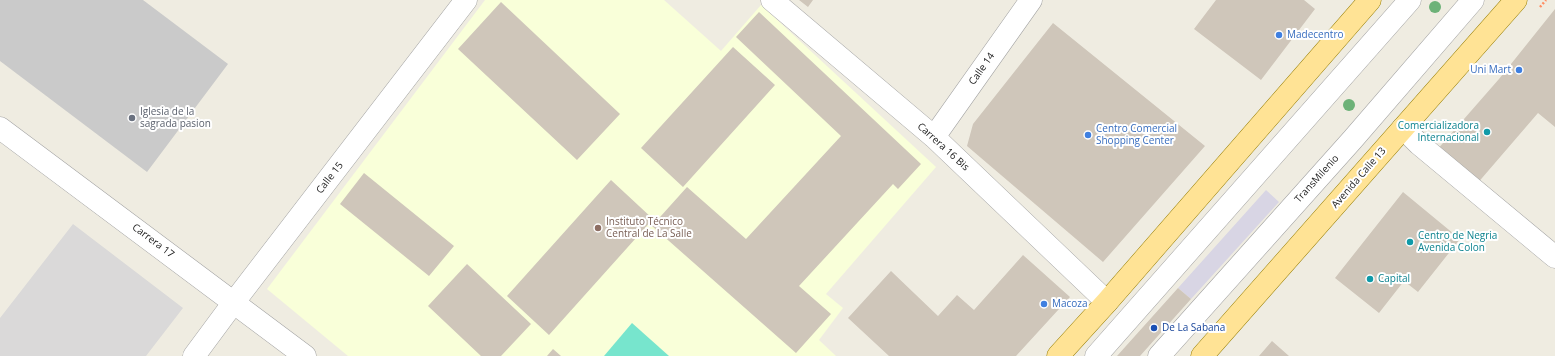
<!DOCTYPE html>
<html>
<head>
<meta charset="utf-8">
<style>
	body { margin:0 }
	canvas { display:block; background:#efece1 }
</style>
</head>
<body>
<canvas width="1555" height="356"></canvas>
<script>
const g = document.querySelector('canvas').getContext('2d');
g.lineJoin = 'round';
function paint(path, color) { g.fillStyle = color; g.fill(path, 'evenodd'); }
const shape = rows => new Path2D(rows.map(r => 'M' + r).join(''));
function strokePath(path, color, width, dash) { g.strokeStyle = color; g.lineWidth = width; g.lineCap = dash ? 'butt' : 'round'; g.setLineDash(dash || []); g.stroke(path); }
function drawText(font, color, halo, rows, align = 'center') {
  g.font = font + ' "Open Sans",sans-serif'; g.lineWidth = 4; g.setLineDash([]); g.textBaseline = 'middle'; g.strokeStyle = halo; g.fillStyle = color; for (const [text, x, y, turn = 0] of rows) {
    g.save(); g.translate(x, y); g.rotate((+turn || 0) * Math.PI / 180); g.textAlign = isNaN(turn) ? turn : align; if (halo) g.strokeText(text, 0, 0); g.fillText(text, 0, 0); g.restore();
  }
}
const residential = shape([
	[73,224,183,308,146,356,0,356,0,318]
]);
const education = shape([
	[485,0,664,0,721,51,761,5,936,167,826,294,843,308,819,340,836,356,348,356,267,289]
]);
const religious = shape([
	[0,0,143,0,228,64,147,172,0,61]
]);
const pitch = shape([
	[632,323,669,356,604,356]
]);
const plaza = shape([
	[1266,190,1279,202,1191,299,1178,288]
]);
const building = shape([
	[799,0,813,0,808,7],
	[1216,0,1304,0,1315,9,1261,80,1194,29],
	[501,2,620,114,577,160,458,49],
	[1555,9,1555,127,1538,113,1476,185,1436,151,1499,79],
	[759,12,921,164,898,189,893,184,799,286,831,314,796,353,652,226,687,187,746,239,841,136,736,37],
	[1053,23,1205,146,1103,262,967,146,973,124],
	[733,47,775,85,683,187,641,148],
	[364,173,454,246,429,276,340,204],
	[611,180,653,219,549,335,507,296],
	[1403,192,1460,239,1418,292,1404,281,1379,313,1335,278],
	[1023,255,1070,297,1016,356,889,356,848,318,891,271,938,316,957,295,974,310],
	[467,264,531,324,501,356,481,356,428,306],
	[1178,288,1191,299,1140,356,1117,356],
	[1272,341,1289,356,1259,356],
	[553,349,561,356,547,356]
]);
const path = shape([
	[1540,7,1546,0]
]);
const minor = shape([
	[772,0,934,137,1107,302],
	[0,128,305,356],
	[1403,128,1419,144,1555,257],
	[934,137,1031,0],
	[194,356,234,302,466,0],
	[1096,356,1410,0],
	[1159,356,1353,139,1473,0]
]);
const major = shape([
	[1058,356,1107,302,1370,0],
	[1202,356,1516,0]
]);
const trees = [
	[1435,7],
	[1349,105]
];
const markers = [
	[1279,35,4,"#3f7fe0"],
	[1519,70,4,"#3f7fe0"],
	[132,118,4,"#6b7280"],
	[1487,132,4,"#0f9aa8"],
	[1088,135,4,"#3f7fe0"],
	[598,228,4,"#8d6e63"],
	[1410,242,4,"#0f9aa8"],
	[1370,279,4,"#0f9aa8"],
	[1044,304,4,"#3f7fe0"],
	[1154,328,4,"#1a4fb4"]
];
const shopNames = [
	["Madecentro",1287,35],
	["Uni Mart",1511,70,"right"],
	["Centro Comercial",1096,129],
	["Shopping Center",1096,141],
	["Macoza",1052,304]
];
const streetNames = [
	["Calle 14",982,69,-55],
	["Carrera 16 Bis",943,147,42],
	["Calle 15",330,178,-52],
	["Avenida Calle 13",1359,178,-49],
	["TransMilenio",1317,179,-48],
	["Carrera 17",153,241,37]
];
const worshipNames = [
	["Iglesia de la",140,112],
	["sagrada pasion",140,124]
];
const cultureNames = [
	["Comercializadora",1479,126,"right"],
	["Internacional",1479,138,"right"],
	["Centro de Negria",1418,236],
	["Avenida Colon",1418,248],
	["Capital",1378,279]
];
const educationNames = [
	["Instituto Técnico",606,222],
	["Central de La Salle",606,234]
];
const transitNames = [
	["De La Sabana",1162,328]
];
paint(residential, '#dad9d9');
paint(education, '#f9ffd9');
paint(religious, '#cacaca');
paint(pitch, '#77e5cd');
paint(plaza, '#d8d5e4');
paint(building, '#cfc6ba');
strokePath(minor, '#a3a3a3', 23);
strokePath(major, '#947c00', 23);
strokePath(path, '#ff8c61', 2.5, [2, 2]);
strokePath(minor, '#fff', 22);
strokePath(major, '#ffe395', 22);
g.fillStyle = '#6db278';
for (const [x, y] of trees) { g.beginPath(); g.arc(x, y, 6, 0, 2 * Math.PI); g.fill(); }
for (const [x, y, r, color] of markers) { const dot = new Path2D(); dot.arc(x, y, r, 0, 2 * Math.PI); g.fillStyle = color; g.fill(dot); strokePath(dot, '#fff', 1.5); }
drawText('10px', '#366cbe', '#fff', shopNames, 'left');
drawText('10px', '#1c1c1c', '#fff', streetNames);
drawText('10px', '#5b616d', '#fff', worshipNames, 'left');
drawText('10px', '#0d838f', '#fff', cultureNames, 'left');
drawText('10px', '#785e54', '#fff', educationNames, 'left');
drawText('10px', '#164399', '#fff', transitNames, 'left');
</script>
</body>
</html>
